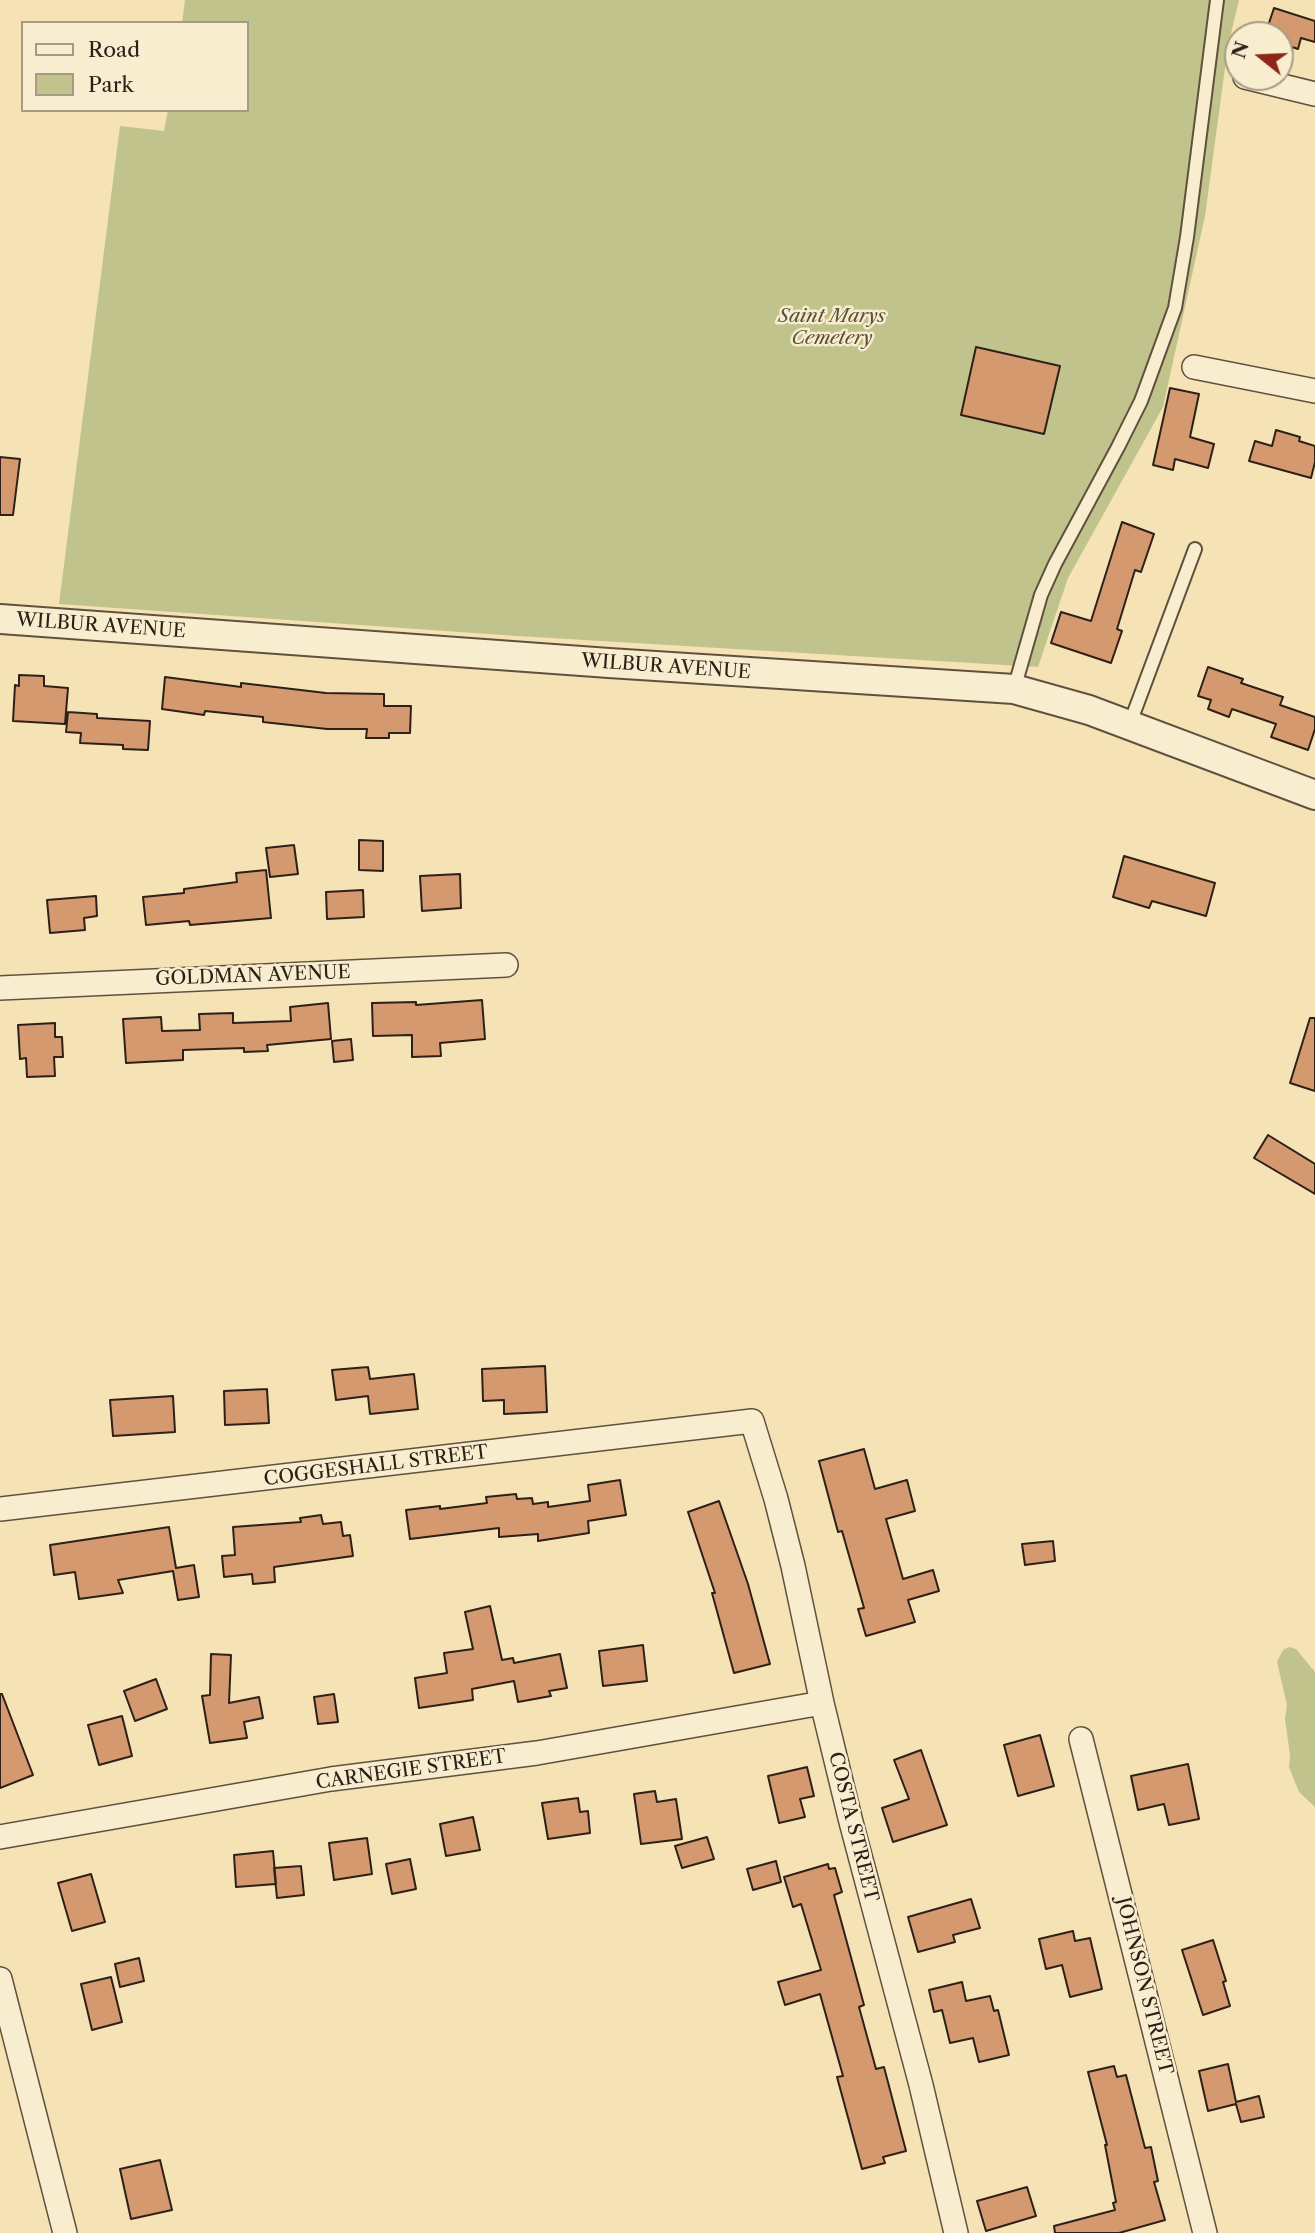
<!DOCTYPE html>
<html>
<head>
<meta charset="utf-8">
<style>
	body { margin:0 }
	#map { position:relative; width:1315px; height:2233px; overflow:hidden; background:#f5e3b5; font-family:"Libre Caslon Text",serif }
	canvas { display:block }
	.legend { position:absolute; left:21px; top:21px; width:228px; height:91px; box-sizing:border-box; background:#f8edcf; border:2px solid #a79b86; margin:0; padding:9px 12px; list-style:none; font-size:21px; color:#2e2018 }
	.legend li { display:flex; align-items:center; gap:14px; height:35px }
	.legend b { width:35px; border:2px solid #a79b86 }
	.north { position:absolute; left:1224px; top:21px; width:70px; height:70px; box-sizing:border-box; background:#f8edcf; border:2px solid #a79b86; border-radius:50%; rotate:288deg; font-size:19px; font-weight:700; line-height:28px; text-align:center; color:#2e2018 }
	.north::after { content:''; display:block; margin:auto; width:24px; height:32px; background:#8f2418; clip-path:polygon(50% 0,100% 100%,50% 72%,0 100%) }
</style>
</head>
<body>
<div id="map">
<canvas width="1315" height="2233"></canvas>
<ul class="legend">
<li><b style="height:9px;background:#f8edcf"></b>Road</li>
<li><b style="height:19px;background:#c0c38b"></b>Park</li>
</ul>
<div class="north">N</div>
</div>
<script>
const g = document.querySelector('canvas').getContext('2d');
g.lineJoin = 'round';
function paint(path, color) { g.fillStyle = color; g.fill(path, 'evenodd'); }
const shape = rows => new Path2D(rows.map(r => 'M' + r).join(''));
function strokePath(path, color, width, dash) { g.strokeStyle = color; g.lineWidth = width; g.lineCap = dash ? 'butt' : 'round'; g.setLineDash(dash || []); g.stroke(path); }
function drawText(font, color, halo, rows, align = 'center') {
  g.font = font + ' "Libre Caslon Text",serif'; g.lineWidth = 5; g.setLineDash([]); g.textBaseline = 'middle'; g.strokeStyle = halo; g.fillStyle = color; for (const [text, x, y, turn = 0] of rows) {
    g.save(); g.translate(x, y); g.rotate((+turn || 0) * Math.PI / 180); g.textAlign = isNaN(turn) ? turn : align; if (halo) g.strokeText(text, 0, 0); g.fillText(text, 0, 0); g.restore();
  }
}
const green = shape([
	[185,0,1239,0,1228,46,1205,216,1163,407,1068,578,1038,667,517,636,59,604,120,126,164,131,168,110,247,110,247,23,182,23],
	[1289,1647,1296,1649,1315,1672,1315,1807,1299,1792,1289,1767,1290,1755,1285,1719,1287,1705,1277,1662,1283,1650]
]);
const building = shape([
	[1274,8,1315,21,1315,42,1301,38,1298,49,1280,43,1280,35,1265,35,1274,8],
	[976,347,1060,366,1044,434,961,415,976,347],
	[1170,388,1199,394,1190,437,1214,444,1208,468,1175,459,1173,470,1153,465,1170,388],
	[1276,430,1300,437,1299,441,1315,446,1315,462,1311,478,1249,461,1255,441,1272,446,1276,430],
	[0,457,20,459,13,515,0,515,0,457],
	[1122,522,1154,534,1141,572,1135,570,1117,629,1122,631,1111,663,1051,643,1061,612,1091,621,1122,522],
	[1208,667,1243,679,1241,683,1283,697,1280,705,1315,717,1315,729,1308,750,1271,737,1276,724,1232,709,1229,717,1208,709,1211,700,1198,696,1208,667],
	[19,675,44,676,44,686,68,688,65,724,13,721,15,685,19,686,19,675],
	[165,677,241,687,241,683,326,693,384,694,384,706,411,706,410,733,389,733,389,738,366,738,367,729,327,729,263,722,263,717,205,711,204,715,162,709,165,677],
	[68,712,97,714,97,718,150,721,148,750,123,749,123,745,80,743,81,733,66,732,68,712],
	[359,840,383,841,383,871,359,870,359,840],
	[294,845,298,874,270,877,266,848,294,845],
	[1124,856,1215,883,1206,916,1152,901,1149,908,1113,897,1124,856],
	[266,870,271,918,190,925,189,921,146,925,143,897,184,893,184,889,237,882,236,873,266,870],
	[460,874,461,908,422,911,420,876,460,874],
	[363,890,364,917,327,919,326,892,363,890],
	[96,896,97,916,84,918,85,930,50,933,47,900,96,896],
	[482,1000,485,1039,440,1043,441,1056,412,1057,412,1035,373,1036,372,1003,416,1002,416,1005,482,1000],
	[328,1003,331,1039,267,1045,268,1051,244,1052,244,1048,183,1050,183,1060,126,1063,123,1019,161,1017,162,1031,200,1030,199,1014,233,1013,233,1023,291,1021,290,1007,328,1003],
	[1310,1018,1315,1018,1315,1091,1290,1083,1310,1018],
	[55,1023,55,1037,62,1037,63,1057,54,1057,55,1076,27,1077,26,1058,20,1059,18,1025,55,1023],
	[351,1039,353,1060,334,1062,332,1041,351,1039],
	[1268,1135,1315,1164,1315,1194,1254,1158,1268,1135],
	[545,1366,547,1412,504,1414,504,1400,483,1401,482,1369,545,1366],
	[368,1367,370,1379,414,1374,418,1409,370,1414,368,1396,336,1400,332,1370,368,1367],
	[267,1389,269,1423,225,1425,224,1391,267,1389],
	[173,1396,175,1432,113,1436,110,1400,173,1396],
	[864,1449,875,1489,907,1480,915,1511,886,1519,903,1579,933,1570,939,1591,908,1600,915,1622,866,1636,858,1609,864,1608,842,1531,838,1532,819,1461,864,1449],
	[620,1480,626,1515,588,1521,589,1533,538,1541,538,1534,499,1537,499,1528,410,1539,406,1510,440,1506,440,1509,487,1503,486,1497,516,1494,517,1499,532,1498,533,1504,548,1502,548,1507,590,1501,588,1485,620,1480],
	[719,1501,748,1584,770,1664,734,1673,712,1593,715,1593,688,1512,719,1501],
	[321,1515,323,1524,341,1522,343,1536,350,1535,353,1556,274,1567,275,1582,253,1584,252,1574,224,1577,222,1556,235,1555,233,1527,301,1522,300,1518,321,1515],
	[169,1527,176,1568,194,1565,199,1597,178,1600,173,1571,118,1580,123,1593,79,1599,75,1572,54,1575,50,1545,169,1527],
	[1053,1541,1055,1561,1025,1565,1022,1544,1053,1541],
	[490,1606,502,1660,513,1658,514,1663,560,1654,567,1688,549,1691,551,1696,518,1702,514,1681,472,1689,473,1700,419,1708,415,1678,447,1673,444,1653,473,1649,465,1612,490,1606],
	[643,1645,647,1681,603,1686,599,1651,643,1645],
	[211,1654,231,1655,229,1703,259,1697,263,1718,244,1722,247,1738,210,1743,202,1696,210,1695,211,1654],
	[156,1679,167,1709,135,1721,124,1691,156,1679],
	[0,1694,2,1694,33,1775,0,1788,0,1694],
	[334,1694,338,1722,318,1724,314,1697,334,1694],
	[122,1716,132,1756,99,1765,88,1725,122,1716],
	[1040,1735,1054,1786,1018,1796,1004,1745,1040,1735],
	[921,1750,947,1825,893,1842,882,1808,909,1799,894,1760,921,1750],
	[1188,1764,1199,1819,1169,1825,1164,1804,1138,1810,1131,1776,1188,1764],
	[807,1767,814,1796,800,1799,805,1817,779,1823,768,1776,807,1767],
	[655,1791,657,1802,676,1799,682,1839,641,1844,634,1794,655,1791],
	[578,1798,580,1812,588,1811,590,1833,548,1839,542,1803,578,1798],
	[473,1817,480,1850,446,1856,440,1824,473,1817],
	[707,1837,714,1859,682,1868,675,1846,707,1837],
	[367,1838,372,1874,334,1880,329,1843,367,1838],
	[273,1851,276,1884,236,1887,234,1855,273,1851],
	[410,1859,416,1889,392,1894,386,1864,410,1859],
	[776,1861,781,1882,753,1890,747,1869,776,1861],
	[828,1864,829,1869,835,1868,842,1892,834,1895,864,2005,859,2007,876,2069,884,2067,906,2151,883,2157,885,2163,862,2169,837,2077,843,2076,820,1994,785,2005,778,1982,821,1970,801,1904,793,1907,784,1877,828,1864],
	[301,1866,304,1895,277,1898,274,1868,301,1866],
	[91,1874,105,1922,72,1931,58,1883,91,1874],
	[971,1899,980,1928,953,1935,955,1942,918,1952,908,1917,971,1899],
	[1073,1931,1075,1941,1090,1938,1102,1989,1070,1997,1062,1965,1046,1969,1039,1939,1073,1931],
	[1213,1940,1226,1981,1223,1982,1230,2006,1203,2015,1182,1950,1213,1940],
	[139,1958,144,1981,120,1987,115,1964,139,1958],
	[111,1977,122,2022,92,2030,81,1984,111,1977],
	[962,1982,966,2001,990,1996,994,2011,998,2010,1009,2055,979,2062,973,2038,950,2043,942,2010,934,2012,929,1990,962,1982],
	[1228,2064,1236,2102,1259,2096,1264,2117,1241,2122,1236,2104,1208,2111,1199,2071,1228,2064],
	[1114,2066,1117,2077,1126,2075,1145,2148,1151,2147,1158,2181,1154,2182,1165,2220,1119,2233,1055,2233,1054,2226,1115,2210,1113,2203,1116,2202,1105,2145,1107,2145,1088,2072,1114,2066],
	[160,2160,172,2210,131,2219,120,2169,160,2160],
	[1027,2187,1036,2216,986,2231,977,2201,1027,2187]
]);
const service = shape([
	[1014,689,1041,595,1055,564,1118,447,1141,401,1175,308,1187,237,1217,0],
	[1129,726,1195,549]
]);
const minor = shape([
	[1245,77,1315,94],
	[1194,367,1315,391],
	[0,988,506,965],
	[0,1509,752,1421,776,1499,793,1566,822,1703,851,1822,921,2085,956,2233],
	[1081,1739,1205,2233],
	[0,1837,331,1779,537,1753,822,1703],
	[0,1979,65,2233]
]);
const tertiary = shape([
	[0,619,609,663,1014,689,1089,710,1315,795]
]);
const parkNames = [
	["Saint Marys",832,317],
	["Cemetery",832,339]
];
const streetNames = [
	["WILBUR AVENUE",101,626,4],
	["WILBUR AVENUE",666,667,4],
	["GOLDMAN AVENUE",253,976,-2],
	["COGGESHALL STREET",376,1466,-7],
	["CARNEGIE STREET",411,1770,-8],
	["COSTA STREET",853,1827,76],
	["JOHNSON STREET",1144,1986,76]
];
paint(green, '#c0c38b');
paint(building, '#d4996e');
strokePath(building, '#2e2018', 2);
strokePath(service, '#60513f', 16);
strokePath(minor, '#60513f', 26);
strokePath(tertiary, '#60513f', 32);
strokePath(service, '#f8edcf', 12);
strokePath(minor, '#f8edcf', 23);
strokePath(tertiary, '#f8edcf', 28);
drawText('italic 19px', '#5a513a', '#f8edcf', parkNames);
drawText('19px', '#2e2018', '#f8edcf', streetNames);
</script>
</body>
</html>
